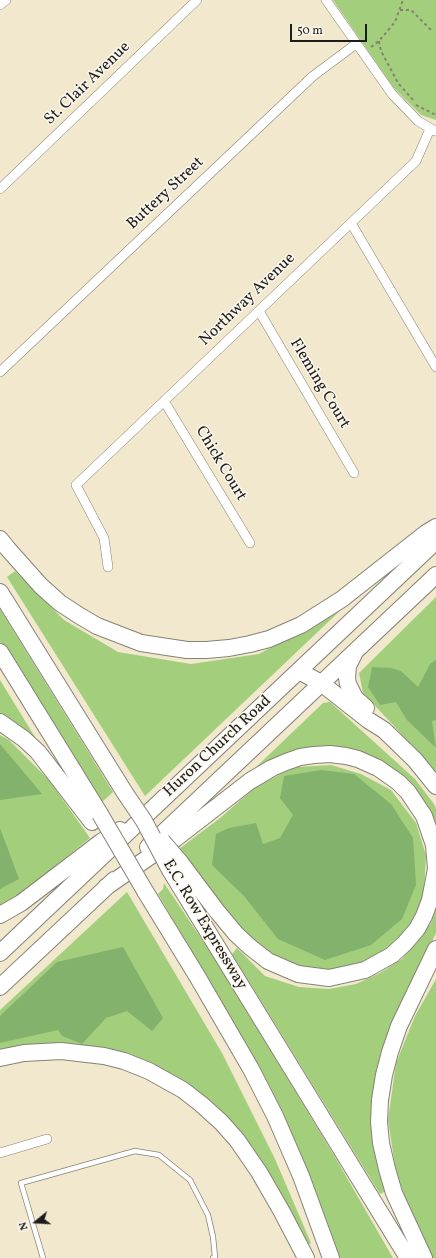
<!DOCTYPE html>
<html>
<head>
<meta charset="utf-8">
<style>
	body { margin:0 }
	#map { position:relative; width:436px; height:1258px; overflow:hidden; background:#f1e8ce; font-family:Vollkorn,serif }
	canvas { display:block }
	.north { position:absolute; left:16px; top:1202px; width:40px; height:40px; -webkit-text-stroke:3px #fbf7ec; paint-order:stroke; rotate:252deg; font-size:11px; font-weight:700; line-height:16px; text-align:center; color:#1c1c1c }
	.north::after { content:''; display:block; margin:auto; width:14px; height:18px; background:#1c1c1c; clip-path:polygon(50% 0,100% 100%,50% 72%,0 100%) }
	.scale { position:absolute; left:290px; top:24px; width:77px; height:18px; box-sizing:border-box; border:2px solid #1c1c1c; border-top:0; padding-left:5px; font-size:12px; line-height:14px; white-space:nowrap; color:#1c1c1c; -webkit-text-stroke:3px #fbf7ec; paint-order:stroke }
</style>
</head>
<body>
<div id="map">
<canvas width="436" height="1258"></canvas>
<div class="north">N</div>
<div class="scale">50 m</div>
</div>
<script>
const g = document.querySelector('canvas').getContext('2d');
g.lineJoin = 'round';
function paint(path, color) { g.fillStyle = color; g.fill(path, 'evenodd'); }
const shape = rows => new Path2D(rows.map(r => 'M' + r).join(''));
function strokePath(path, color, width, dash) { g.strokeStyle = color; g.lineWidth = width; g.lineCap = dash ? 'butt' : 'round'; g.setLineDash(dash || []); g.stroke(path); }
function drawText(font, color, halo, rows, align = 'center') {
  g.font = font + ' Vollkorn,serif'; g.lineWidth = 3; g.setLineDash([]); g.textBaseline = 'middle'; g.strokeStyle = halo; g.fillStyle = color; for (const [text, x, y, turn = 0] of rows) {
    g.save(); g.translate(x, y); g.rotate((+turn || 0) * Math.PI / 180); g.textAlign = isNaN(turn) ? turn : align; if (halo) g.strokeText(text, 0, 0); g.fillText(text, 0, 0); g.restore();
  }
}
const green = shape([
	[333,0,436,0,436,120,421,115,393,87],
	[15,571,64,620,118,652,191,664,259,654,344,607,145,796,7,577],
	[436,597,436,777,423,757,363,693,359,673],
	[0,609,113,792,102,802,0,642],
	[0,680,35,737,31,739,7,716,0,714],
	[330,702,415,779,434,804,436,809,436,830,425,805,345,750,253,770,323,703],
	[0,735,9,740,49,780,90,838,15,898,0,906],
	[331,765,361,774,391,790,416,823,426,855,424,893,415,921,395,944,364,964,324,972,293,966,260,949,227,915,179,849,220,818,258,785,296,767],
	[164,883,215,959,335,1157,393,1258,338,1258,323,1212,286,1123,250,1051,158,894,163,889],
	[127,892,222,1053,275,1159,311,1243,304,1247,246,1143,210,1101,174,1079,130,1058,0,1055,0,1010],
	[436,909,436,933,404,1000,384,1047,388,1190,380,1194,232,954,237,948,265,976,299,987,329,989,356,984,380,973,402,959,431,923],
	[436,979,436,1258,433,1258,407,1202,396,1172,388,1120,396,1063,415,1016]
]);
const forest = shape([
	[436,660,436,720,432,721,436,748,407,720,396,702,380,705,368,687,372,667,391,668,401,671,418,687,430,664],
	[0,744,42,794,0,800],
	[321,770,354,774,391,804,413,838,416,885,402,919,371,945,325,960,278,939,244,896,212,865,216,834,229,828,256,823,263,844,280,838,293,815,280,798,284,776],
	[0,828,19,879,0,889],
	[123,947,163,1018,152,1031,127,1011,106,1018,82,1044,62,1036,58,1030,0,1043,0,1016,57,962]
]);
const path = shape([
	[400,10,411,10,432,31],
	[379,41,381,51,398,83,414,101],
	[371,47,379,41,395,22,403,0],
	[416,105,436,115]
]);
const lane = shape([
	[43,1258,21,1183,135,1151,159,1155,190,1180,208,1215,213,1237,215,1257,213,1258]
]);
const street = shape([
	[326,0,392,94,418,121,435,131],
	[0,5,6,0],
	[0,189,197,0],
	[351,223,436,367],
	[259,311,354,473],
	[0,372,313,76,356,44],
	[164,401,250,543],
	[108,567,104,538,76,485,416,161,430,129],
	[0,1153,47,1139]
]);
const highway = shape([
	[0,539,8,549,41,586,60,603,80,616,97,626,141,643,187,650,206,650,229,648,250,644,269,639,301,625,342,599,426,533,436,527],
	[0,592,125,793],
	[0,652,100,814],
	[354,654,348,666,347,678,348,684,355,698,366,708],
	[299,671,321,683,368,720,384,730,415,760,436,786],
	[0,722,24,739,38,752,92,822],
	[148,847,436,575],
	[170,870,408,1258],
	[106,887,175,839,250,781,272,768,286,762,300,757,314,755,330,754,346,756,358,759,378,768,398,782,408,792,424,816,434,845,436,869,430,900,424,916,417,929,405,943,392,955,365,970,329,978,298,974,284,968,268,961,250,947,236,934,216,910,180,862],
	[145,891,197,976,251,1069,275,1116,301,1176,331,1258],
	[0,915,21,903,101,842,120,830],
	[0,953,436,541],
	[0,987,114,880],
	[0,1058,24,1053,61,1051,104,1056,124,1061,149,1071,183,1090,201,1104,221,1122,237,1140,259,1172,282,1212,306,1258],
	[424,1258,394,1193,387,1169,381,1143,379,1122,380,1100,384,1075,390,1052,399,1026,436,949]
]);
const highwayBridge = shape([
	[125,793,144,821,170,870],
	[100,814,145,891],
	[162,841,180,862]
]);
const streetNames = [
	["St. Clair Avenue",88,84,-44],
	["Buttery Street",166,194,-43],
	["Northway Avenue",248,300,-44],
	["Fleming Court",319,384,59],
	["Chick Court",220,464,59],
	["Huron Church Road",218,747,-43],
	["E.C. Row Expressway",204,925,59]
];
paint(green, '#a3cf7c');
paint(forest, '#82b26c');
strokePath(lane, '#868275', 6);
strokePath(street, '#868275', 10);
strokePath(highway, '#868275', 18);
strokePath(path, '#868275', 2, [3, 3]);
strokePath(lane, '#fff', 4.5);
strokePath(street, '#fff', 9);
strokePath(highway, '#fff', 16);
strokePath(highwayBridge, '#868275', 18, []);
strokePath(highwayBridge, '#fff', 16);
drawText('16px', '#1c1c1c', '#fbf7ec', streetNames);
</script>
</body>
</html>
